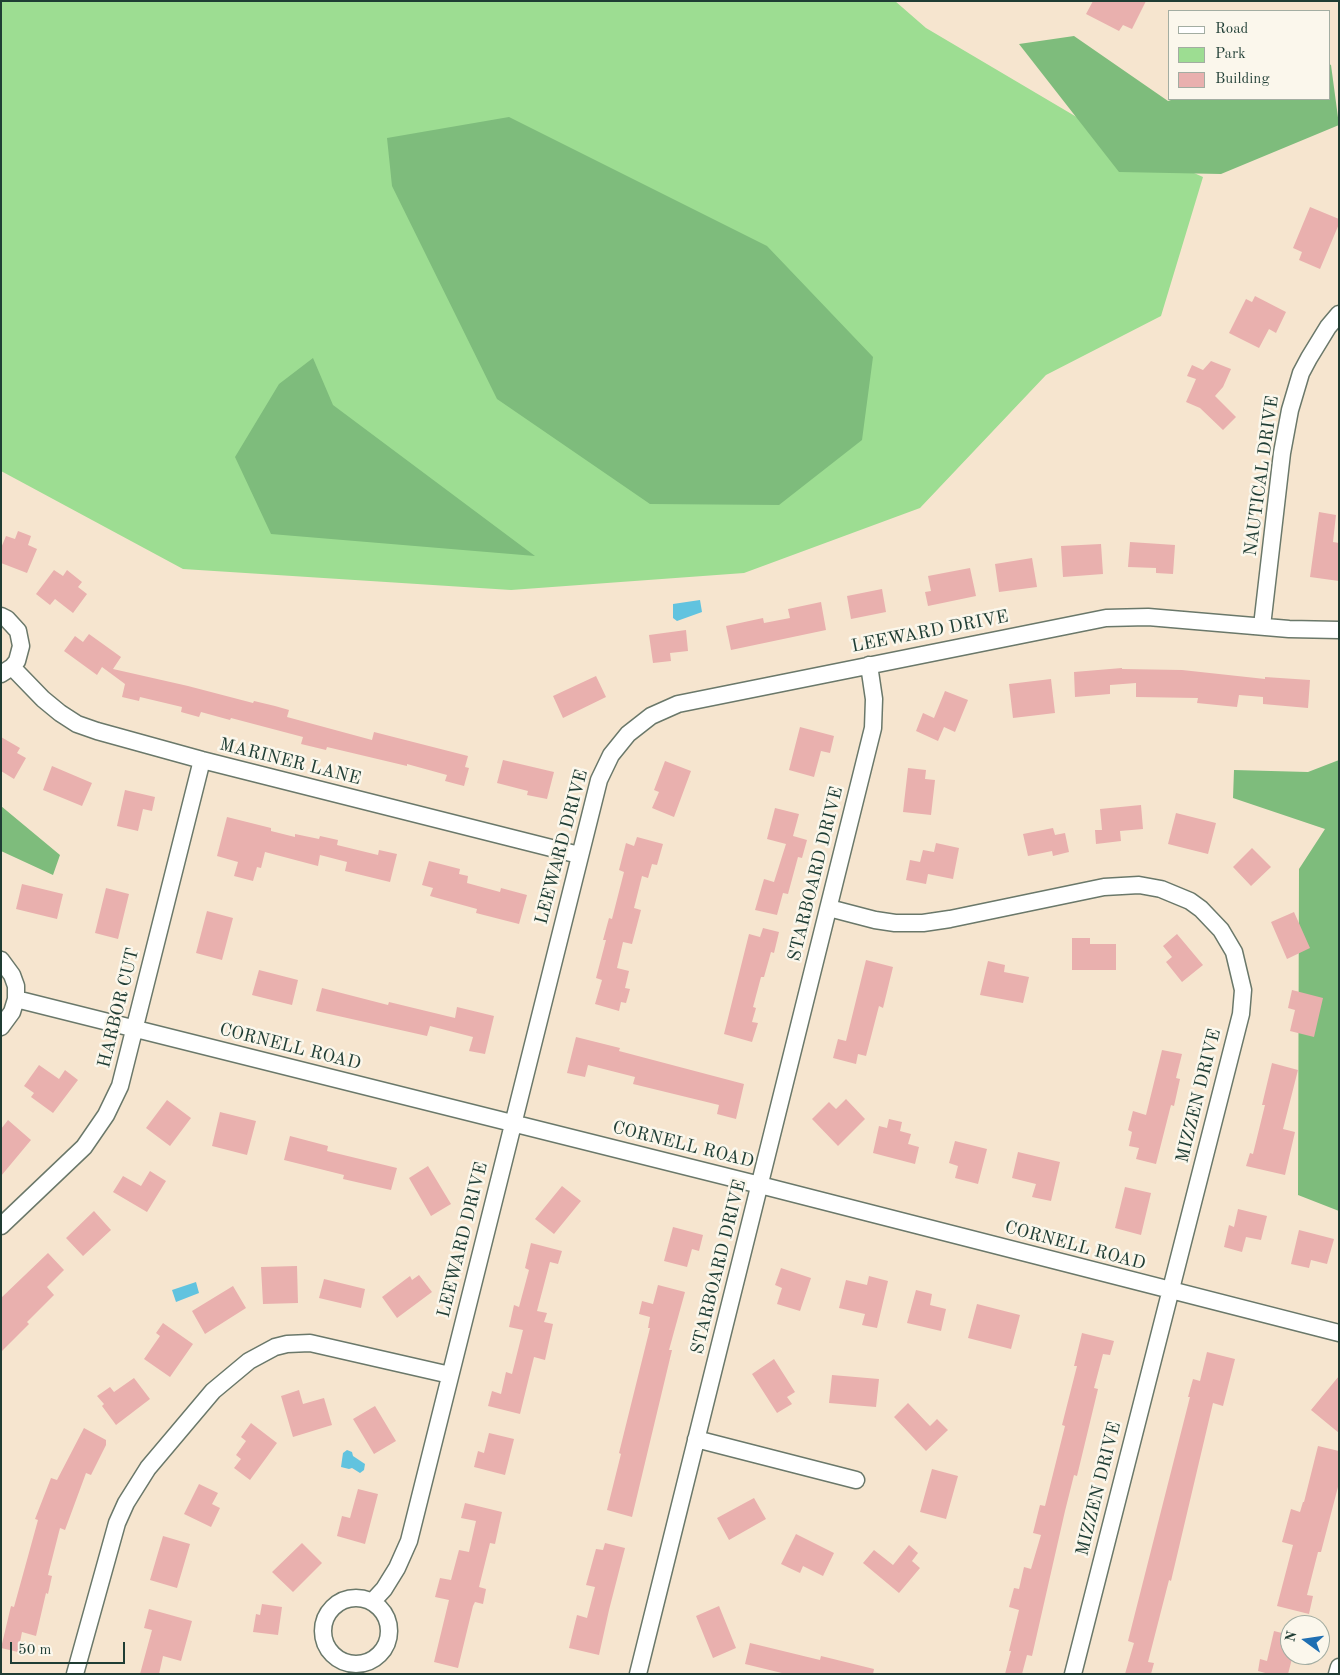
<!DOCTYPE html>
<html>
<head>
<meta charset="utf-8">
<style>
	body { margin:0 }
	#map { position:relative; width:1340px; height:1675px; overflow:hidden; background:#f6e5cf; font-family:"Old Standard TT",serif }
	canvas { display:block }
	.frame { position:absolute; inset:0; border:2px solid #1f3d34; pointer-events:none }
	.legend { position:absolute; left:1168px; top:10px; width:162px; height:90px; box-sizing:border-box; background:#fbf7ec; border:1px solid #a3ada2; margin:0; padding:6px 9px; list-style:none; font-size:15px; color:#1f3d34 }
	.legend li { display:flex; align-items:center; gap:10px; height:25px }
	.legend b { width:25px; border:1px solid #a3ada2 }
	.north { position:absolute; left:1280px; top:1615px; width:50px; height:50px; box-sizing:border-box; background:#fbf7ec; border:1px solid #a3ada2; border-radius:50%; rotate:284deg; font-size:14px; font-weight:700; line-height:20px; text-align:center; color:#1f3d34 }
	.north::after { content:''; display:block; margin:auto; width:18px; height:22px; background:#1f6fb2; clip-path:polygon(50% 0,100% 100%,50% 72%,0 100%) }
	.scale { position:absolute; left:10px; top:1642px; width:115px; height:22px; box-sizing:border-box; border:2px solid #1f3d34; border-top:0; padding-left:6px; font-size:15px; line-height:18px; white-space:nowrap; color:#1f3d34; -webkit-text-stroke:4px #fbf7ec; paint-order:stroke }
</style>
</head>
<body>
<div id="map">
<canvas width="1340" height="1675"></canvas>
<div class="frame"></div>
<ul class="legend">
<li><b style="height:6px;background:#fff"></b>Road</li>
<li><b style="height:14px;background:#9ddd92"></b>Park</li>
<li><b style="height:14px;background:#e9b0ae"></b>Building</li>
</ul>
<div class="north">N</div>
<div class="scale">50 m</div>
</div>
<script>
const g = document.querySelector('canvas').getContext('2d');
g.lineJoin = 'round';
function paint(path, color) { g.fillStyle = color; g.fill(path, 'evenodd'); }
const shape = rows => new Path2D(rows.map(r => 'M' + r).join(''));
function strokePath(path, color, width, dash) { g.strokeStyle = color; g.lineWidth = width; g.lineCap = dash ? 'butt' : 'round'; g.setLineDash(dash || []); g.stroke(path); }
function drawText(font, color, halo, rows, align = 'center') {
  g.font = font + ' "Old Standard TT",serif'; g.lineWidth = 5; g.setLineDash([]); g.textBaseline = 'middle'; g.strokeStyle = halo; g.fillStyle = color; for (const [text, x, y, turn = 0] of rows) {
    g.save(); g.translate(x, y); g.rotate((+turn || 0) * Math.PI / 180); g.textAlign = isNaN(turn) ? turn : align; if (halo) g.strokeText(text, 0, 0); g.fillText(text, 0, 0); g.restore();
  }
}
const green = shape([
	[1,1,895,1,926,28,1102,132,1203,177,1161,316,1046,375,920,508,744,573,511,590,183,569,1,471]
]);
const forest = shape([
	[1074,36,1168,101,1174,99,1329,99,1329,64,1331,65,1339,125,1221,174,1119,172,1019,44],
	[509,117,767,246,873,357,862,440,779,505,650,504,497,399,392,186,387,138],
	[313,358,333,405,535,556,271,534,235,457,279,384],
	[1339,760,1339,1211,1298,1195,1299,869,1325,829,1233,798,1234,770,1308,772],
	[1,806,60,855,53,875,1,851]
]);
const water = shape([
	[700,600,702,612,677,621,673,618,673,604],
	[196,1282,199,1293,176,1302,172,1290],
	[347,1450,352,1452,353,1456,365,1464,364,1470,360,1473,352,1468,349,1469,341,1467,343,1453]
]);
const building = shape([
	[1093,1,1146,1,1132,29,1123,25,1119,31,1086,14],
	[1310,207,1339,219,1339,224,1320,269,1299,260,1302,252,1293,248],
	[1255,296,1286,312,1276,333,1269,329,1259,348,1229,333,1246,299,1252,302],
	[1211,361,1231,369,1223,387,1215,396,1236,417,1223,430,1200,408,1186,402,1196,379,1187,376,1192,365,1203,370],
	[1319,512,1336,515,1333,542,1339,543,1339,581,1310,577],
	[18,531,31,536,28,545,37,549,27,573,1,563,1,548,6,536,15,539],
	[1130,542,1175,545,1173,574,1156,573,1156,568,1128,567],
	[1101,544,1103,574,1063,577,1061,546],
	[1032,558,1037,587,999,592,995,564],
	[970,568,976,596,928,606,925,592,931,591,928,576],
	[54,570,63,576,67,570,82,582,78,587,87,594,73,613,55,599,50,605,36,594],
	[882,589,886,612,851,619,847,596],
	[821,602,826,630,731,650,726,626,763,618,764,623,790,618,788,609],
	[686,630,688,651,670,653,671,661,653,663,649,635],
	[89,634,121,657,113,669,188,686,253,703,254,701,275,706,289,710,287,717,372,740,374,732,468,756,465,767,469,768,464,786,445,781,447,775,407,764,407,766,327,747,326,750,301,744,303,737,231,718,230,720,201,712,199,717,181,712,182,707,140,697,139,701,122,697,125,684,102,667,97,675,64,651,75,636,83,642],
	[1122,668,1122,669,1182,670,1265,679,1265,677,1310,680,1308,708,1263,704,1263,697,1239,695,1237,707,1197,703,1198,698,1136,697,1136,683,1110,685,1110,694,1075,697,1074,672],
	[596,676,606,697,563,718,553,696],
	[1051,679,1055,713,1013,718,1009,684],
	[945,691,968,700,955,732,944,727,938,741,916,731,923,713,934,718],
	[800,727,834,736,830,753,821,751,814,777,789,770],
	[1,737,20,748,17,753,26,758,14,779,1,771],
	[503,760,554,772,547,799,527,795,528,791,497,783],
	[665,761,691,771,674,817,652,808,659,792,654,790],
	[52,766,92,783,82,806,43,790],
	[908,768,926,770,925,779,935,780,931,815,903,812],
	[125,790,155,797,152,811,143,809,138,831,117,826],
	[1141,805,1143,829,1120,831,1121,841,1096,844,1095,830,1102,830,1100,809],
	[775,808,799,814,793,836,807,840,802,858,798,857,788,894,783,893,777,915,755,910,764,879,774,882,786,844,767,839],
	[1176,813,1216,823,1208,854,1168,844],
	[227,817,271,828,271,831,295,837,295,834,319,839,320,836,338,840,337,845,378,855,379,850,397,854,390,882,345,871,347,862,320,855,318,866,265,852,261,868,257,867,253,881,234,876,238,862,217,856],
	[1053,828,1055,835,1065,833,1069,852,1053,856,1052,851,1028,856,1023,834],
	[637,837,663,844,657,865,652,864,648,878,642,876,634,908,641,910,632,944,623,942,617,968,629,971,625,988,630,989,626,1003,621,1002,619,1011,595,1004,602,980,596,978,606,940,603,940,609,918,612,919,624,872,619,870,626,843,634,846],
	[936,843,959,848,953,879,928,874,926,884,906,880,910,860,920,862,923,850,934,852],
	[1252,848,1271,867,1251,886,1233,867],
	[429,861,460,869,459,874,468,876,467,883,500,892,501,888,527,895,519,924,476,913,477,909,430,896,433,888,422,885],
	[22,884,63,894,57,919,16,909],
	[106,888,129,894,118,939,95,933],
	[207,911,233,918,222,960,196,953],
	[1294,912,1310,948,1287,959,1271,922],
	[763,928,779,932,774,953,771,952,764,977,761,977,753,1007,756,1008,752,1022,758,1023,752,1042,724,1034,749,934,760,937],
	[1177,934,1203,965,1182,982,1166,962,1172,957,1163,946],
	[1072,938,1090,938,1090,944,1116,944,1116,970,1072,970],
	[866,960,893,967,883,1008,879,1006,866,1056,858,1054,856,1064,833,1058,838,1039,846,1041],
	[988,961,1005,965,1004,972,1029,977,1023,1003,980,995],
	[259,970,298,980,292,1005,252,995],
	[322,988,388,1005,389,1002,455,1018,457,1007,494,1016,485,1054,469,1051,473,1037,430,1026,427,1036,316,1011],
	[1292,990,1323,998,1314,1037,1290,1031,1295,1010,1288,1008],
	[576,1037,620,1048,619,1051,744,1084,736,1119,717,1114,719,1105,633,1084,635,1077,588,1065,585,1077,567,1073],
	[1162,1050,1182,1054,1176,1078,1180,1079,1174,1106,1171,1105,1156,1164,1136,1159,1139,1148,1129,1146,1132,1132,1128,1130,1133,1111,1146,1115],
	[1272,1063,1298,1070,1283,1129,1295,1132,1285,1175,1246,1166,1250,1153,1253,1154,1265,1105,1262,1105],
	[39,1065,59,1079,65,1070,78,1080,53,1113,31,1097,34,1093,24,1086],
	[846,1099,865,1119,838,1146,812,1119,829,1102,836,1109],
	[167,1100,191,1118,170,1146,146,1128],
	[220,1112,256,1121,247,1155,212,1146],
	[889,1119,902,1122,900,1131,911,1134,908,1144,919,1147,915,1164,873,1153,879,1126,887,1128],
	[8,1120,31,1140,1,1176,1,1129],
	[290,1136,328,1146,327,1151,397,1168,391,1190,343,1179,344,1175,284,1160],
	[955,1141,987,1149,978,1184,955,1178,958,1166,949,1163],
	[1018,1152,1060,1162,1051,1201,1032,1197,1036,1184,1012,1178],
	[428,1166,451,1204,431,1216,409,1178],
	[150,1171,166,1181,147,1212,113,1192,123,1176,141,1186],
	[562,1186,581,1201,554,1234,535,1219],
	[1125,1187,1151,1193,1141,1235,1115,1228],
	[1238,1209,1267,1216,1261,1240,1246,1237,1242,1252,1224,1247,1229,1225,1234,1227],
	[94,1211,111,1230,83,1256,66,1238],
	[673,1227,703,1235,699,1251,692,1249,687,1267,664,1261],
	[1299,1230,1334,1239,1327,1264,1311,1260,1309,1268,1291,1264],
	[531,1243,562,1251,558,1264,550,1262,537,1311,547,1313,544,1322,553,1324,545,1360,534,1357,520,1414,488,1406,492,1391,501,1394,506,1372,512,1374,523,1330,509,1327,514,1305,519,1307,529,1270,525,1268],
	[48,1253,64,1270,47,1287,54,1295,27,1322,29,1324,1,1352,1,1298],
	[297,1266,298,1303,263,1304,261,1267],
	[781,1268,811,1278,800,1311,777,1304,782,1288,775,1285],
	[419,1275,432,1292,397,1318,382,1297,410,1276,412,1280],
	[869,1276,888,1281,877,1328,862,1325,865,1314,839,1308,846,1280,867,1285],
	[324,1279,365,1289,361,1308,319,1298],
	[658,1285,685,1292,669,1350,672,1350,632,1517,607,1510,621,1454,619,1453,650,1328,648,1328,650,1317,639,1314,642,1301,653,1304],
	[233,1286,246,1308,205,1334,192,1311],
	[916,1290,932,1294,930,1305,946,1309,941,1331,907,1323],
	[977,1304,1020,1315,1011,1349,968,1338],
	[163,1323,193,1344,170,1377,144,1359,160,1336,156,1333],
	[1082,1333,1114,1341,1110,1355,1103,1354,1094,1388,1098,1389,1077,1476,1074,1475,1065,1511,1032,1656,1027,1655,1022,1674,1005,1674,1011,1651,1009,1651,1019,1610,1009,1607,1014,1588,1019,1589,1024,1567,1031,1569,1041,1535,1033,1533,1040,1505,1045,1506,1065,1426,1062,1425,1077,1366,1074,1366],
	[1207,1352,1235,1359,1223,1406,1213,1403,1171,1581,1169,1580,1148,1662,1154,1663,1151,1674,1125,1674,1134,1643,1128,1641,1190,1397,1188,1397,1193,1379,1200,1381],
	[774,1359,795,1392,787,1397,792,1404,777,1413,752,1374],
	[832,1375,879,1379,876,1407,829,1403],
	[1339,1376,1339,1433,1311,1410],
	[134,1378,150,1399,116,1425,102,1406,104,1404,97,1396,110,1387,114,1392],
	[299,1390,303,1404,324,1398,332,1425,293,1437,281,1396],
	[908,1403,930,1426,937,1419,948,1430,926,1451,894,1417],
	[375,1406,396,1441,374,1454,353,1419],
	[251,1423,277,1443,250,1480,234,1468,241,1459,236,1455,246,1441,241,1437],
	[84,1428,106,1440,106,1445,91,1475,86,1473,65,1530,60,1528,48,1575,52,1576,48,1594,46,1593,36,1636,22,1632,18,1652,1,1648,11,1606,14,1607,38,1520,35,1519,51,1478,57,1480],
	[489,1433,514,1439,505,1475,474,1467,478,1451,484,1453],
	[1318,1446,1339,1451,1339,1483,1321,1552,1318,1552,1307,1595,1313,1596,1309,1614,1277,1606,1293,1545,1282,1542,1291,1509,1300,1512,1303,1502,1304,1502],
	[932,1469,958,1476,946,1519,920,1512],
	[199,1484,218,1493,212,1504,220,1508,211,1527,184,1514],
	[358,1489,378,1494,365,1544,337,1536,342,1516,350,1518],
	[754,1498,766,1519,729,1540,717,1518],
	[465,1503,502,1512,495,1544,490,1543,479,1587,486,1589,483,1604,475,1602,473,1606,458,1668,434,1662,449,1600,435,1597,440,1578,451,1580,459,1550,469,1552,476,1521,461,1518],
	[796,1534,834,1553,823,1576,803,1566,800,1573,781,1564],
	[163,1536,190,1544,177,1588,150,1580],
	[302,1543,322,1563,293,1592,272,1572],
	[605,1543,625,1548,609,1610,599,1655,569,1648,577,1615,587,1618,595,1587,586,1585,596,1549,603,1550],
	[909,1545,918,1553,912,1561,920,1568,899,1593,863,1563,874,1550,893,1565],
	[262,1604,282,1607,278,1635,253,1632,256,1614,260,1615],
	[719,1606,736,1648,713,1658,696,1616],
	[149,1609,192,1621,181,1661,163,1656,159,1674,140,1674,152,1630,144,1628],
	[1274,1631,1290,1635,1290,1655,1293,1655,1288,1674,1269,1674,1258,1671,1260,1659,1267,1661],
	[750,1643,820,1660,821,1656,874,1669,873,1674,786,1674,745,1664]
]);
const street = shape([
	[1,616,7,619,18,631,21,646,17,661,12,667,1,674],
	[1262,626,1282,453,1290,410,1301,373,1309,358,1328,327,1339,314],
	[12,667,43,699,60,713,77,724,97,731,202,760,579,855],
	[829,908,875,920,895,923,923,923,950,919,1104,887,1139,885,1161,889,1190,901,1201,909,1221,930,1234,952,1243,990,1241,1014,1073,1674],
	[1,960,12,975,16,986,16,999,12,1012,1,1027],
	[16,999,760,1185,1339,1333],
	[1,1226,84,1147,106,1115,120,1086,202,760],
	[696,1439,856,1480],
	'323 1631a33 33 0 1 1 66 0a33 33 0 1 1-66 0Z',
	[372,1602,384,1589,397,1568,409,1541,599,780,611,755,628,734,651,716,678,704,1106,618,1148,617,1289,629,1339,630],
	[75,1674,117,1523,126,1503,148,1468,213,1391,249,1361,275,1347,287,1344,310,1343,450,1375],
	[638,1674,873,728,874,699,869,665],
	[1337,1674,1339,1667]
]);
const streetNames = [
	["NAUTICAL DRIVE",1262,476,-82],
	["LEEWARD DRIVE",930,632,-11],
	["MARINER LANE",290,762,14],
	["LEEWARD DRIVE",562,847,-75],
	["STARBOARD DRIVE",816,874,-76],
	["HARBOR CUT",119,1008,-76],
	["CORNELL ROAD",290,1047,14],
	["MIZZEN DRIVE",1199,1096,-76],
	["CORNELL ROAD",683,1145,14],
	["LEEWARD DRIVE",463,1240,-76],
	["CORNELL ROAD",1075,1246,15],
	["STARBOARD DRIVE",719,1267,-76],
	["MIZZEN DRIVE",1099,1489,-76]
];
paint(green, '#9ddd92');
paint(forest, '#7ebc7c');
paint(water, '#61c3df');
paint(building, '#e9b0ae');
strokePath(street, '#6a786a', 19);
strokePath(street, '#fff', 16);
drawText('18px', '#1f3d34', '#fbf7ec', streetNames);
</script>
</body>
</html>
